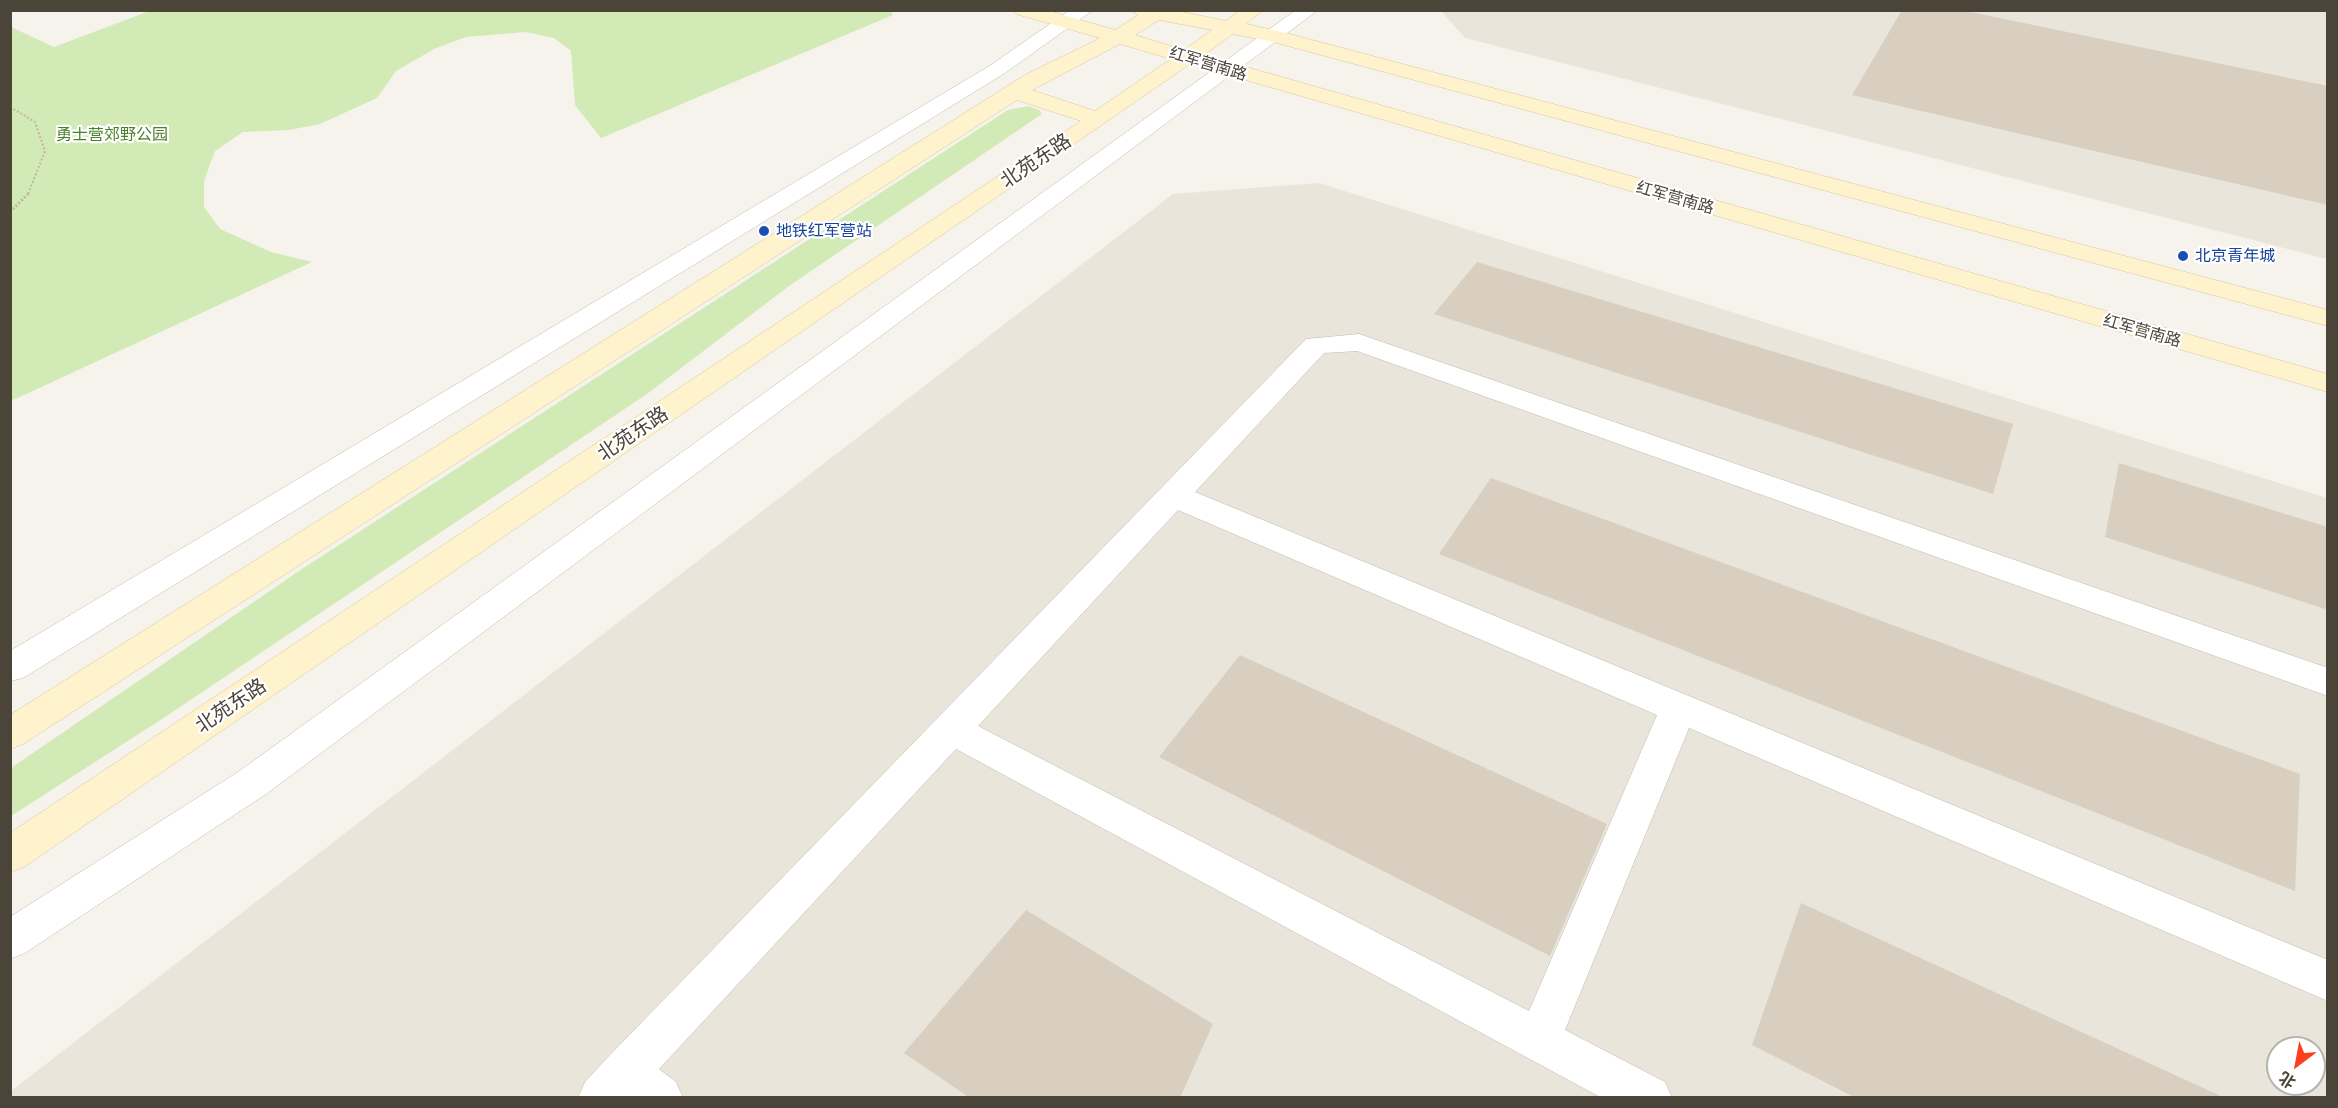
<!DOCTYPE html>
<html>
<head>
<meta charset="utf-8">
<style>
	body { margin:0 }
	#map { position:relative; width:2338px; height:1108px; overflow:hidden; background:#f6f3ec; font-family:"Public Sans","Noto Sans SC",sans-serif }
	canvas { display:block }
	.frame { position:absolute; inset:0; border:12px solid #4b4439; pointer-events:none }
	.north { position:absolute; left:2266px; top:1036px; width:60px; height:60px; box-sizing:border-box; background:#fff; border:2px solid #b7b4b0; border-radius:50%; rotate:212deg; font-size:16px; font-weight:700; line-height:24px; text-align:center; color:#4b4439 }
	.north::after { content:''; display:block; margin:auto; width:21px; height:27px; background:#fc3f1d; clip-path:polygon(50% 0,100% 100%,50% 72%,0 100%) }
</style>
</head>
<body>
<div id="map">
<canvas width="2338" height="1108"></canvas>
<div class="frame"></div>
<div class="north">北</div>
</div>
<script>
const g = document.querySelector('canvas').getContext('2d');
g.lineJoin = 'round';
function paint(path, color) { g.fillStyle = color; g.fill(path, 'evenodd'); }
const shape = rows => new Path2D(rows.map(r => 'M' + r).join(''));
function strokePath(path, color, width, dash) { g.strokeStyle = color; g.lineWidth = width; g.lineCap = dash ? 'butt' : 'round'; g.setLineDash(dash || []); g.stroke(path); }
function drawText(font, color, halo, rows, align = 'center') {
  g.font = font + ' "Public Sans","Noto Sans SC",sans-serif'; g.lineWidth = 4.5; g.setLineDash([]); g.textBaseline = 'middle'; g.strokeStyle = halo; g.fillStyle = color; for (const [text, x, y, turn = 0] of rows) {
    g.save(); g.translate(x, y); g.rotate((+turn || 0) * Math.PI / 180); g.textAlign = isNaN(turn) ? turn : align; if (halo) g.strokeText(text, 0, 0); g.fillText(text, 0, 0); g.restore();
  }
}
const residential = shape([
	[1441,11,2327,11,2327,259,1465,38],
	[1319,183,2327,498,2327,1097,11,1098,11,1091,1173,194],
	[2278,1048,2314,1048,2314,1084,2278,1084]
]);
const green = shape([
	[152,10,890,10,893,15,601,138,575,105,571,51,554,38,526,32,466,37,434,49,396,71,377,98,320,124,289,130,243,132,215,151,204,181,204,207,220,229,271,252,312,262,11,401,11,27,54,47],
	[1028,106,1039,110,1042,114,789,286,647,394,165,717,11,816,11,768,299,571,1008,110]
]);
const building = shape([
	[1902,10,1961,10,2328,86,2328,205,1852,95],
	[1477,262,2013,424,1993,494,1434,314],
	[2119,463,2328,527,2328,610,2105,537],
	[1491,478,2300,774,2295,891,1439,554],
	[1240,655,1607,824,1550,956,1159,757],
	[1801,903,2225,1098,1856,1098,1752,1045],
	[1026,910,1213,1024,1180,1098,970,1098,904,1053]
]);
const pathFar1 = shape([
	[10,107,35,122,45,151,28,194]
]);
const path = shape([
	[10,212,29,193]
]);
const street = shape([
	[1070,10,1093,10,1005,73,23,678,10,681,10,651,991,65,1070,10],
	[1296,10,1318,10,266,794,25,953,10,959,10,917,238,772,1296,10],
	[1359,334,2328,668,2328,696,1357,351,1324,353,1195,492,2328,960,2328,1001,1689,728,1565,1030,1665,1082,1672,1098,1602,1098,956,749,659,1069,676,1082,683,1098,578,1098,585,1082,609,1056,1306,339,1359,334],
	[1178,510,1657,715,1529,1011,978,726,1178,510]
]);
const secondary = shape([
	[1014,10,1046,10,1115,30,1138,15,1131,10,1173,10,1226,21,1240,10,1263,10,1246,24,1282,32,2328,310,2328,326,1273,42,1233,34,1204,55,2328,374,2328,392,1190,64,24,867,10,872,10,833,1081,121,1017,100,23,744,10,749,10,715,1025,75,1100,38,1016,14,1014,10],
	[1159,20,1212,30,1184,50,1135,35,1159,20],
	[1120,44,1171,59,1095,111,1032,90,1120,44]
]);
const markers = [
	[764,231,6,"#1a4fb4"],
	[2183,256,6,"#1a4fb4"]
];
const farStreetnames = [
	["红军营南路",1208,64,17],
	["红军营南路",1675,198,16],
	["红军营南路",2142,331,16]
];
const farParknames = [
	["勇士营郊野公园",112,135]
];
const farTransitnames = [
	["地铁红军营站",776,231],
	["北京青年城",2195,256]
];
const streetNames = [
	["北苑东路",1036,161,-34],
	["北苑东路",633,434,-34],
	["北苑东路",231,706,-34]
];
paint(residential, '#eae5da');
paint(green, '#d2eab5');
paint(building, '#d8cfc1');
strokePath(street, '#c2bbae', 1);
strokePath(secondary, '#d6c79b', 1);
strokePath(pathFar1, '#c4b79f', 2, [2, 2]);
strokePath(path, '#c4b79f', 3, [2, 2]);
paint(street, '#fff');
paint(secondary, '#fff3cd');
for (const [x, y, r, color] of markers) { const dot = new Path2D(); dot.arc(x, y, r, 0, 2 * Math.PI); g.fillStyle = color; g.fill(dot); strokePath(dot, '#fff', 2); }
drawText('16px', '#4b4439', '#fff', farStreetnames);
drawText('16px', '#4a7f2a', '#fff', farParknames);
drawText('16px', '#164399', '#fff', farTransitnames, 'left');
drawText('20px', '#4b4439', '#fff', streetNames);
</script>
</body>
</html>
